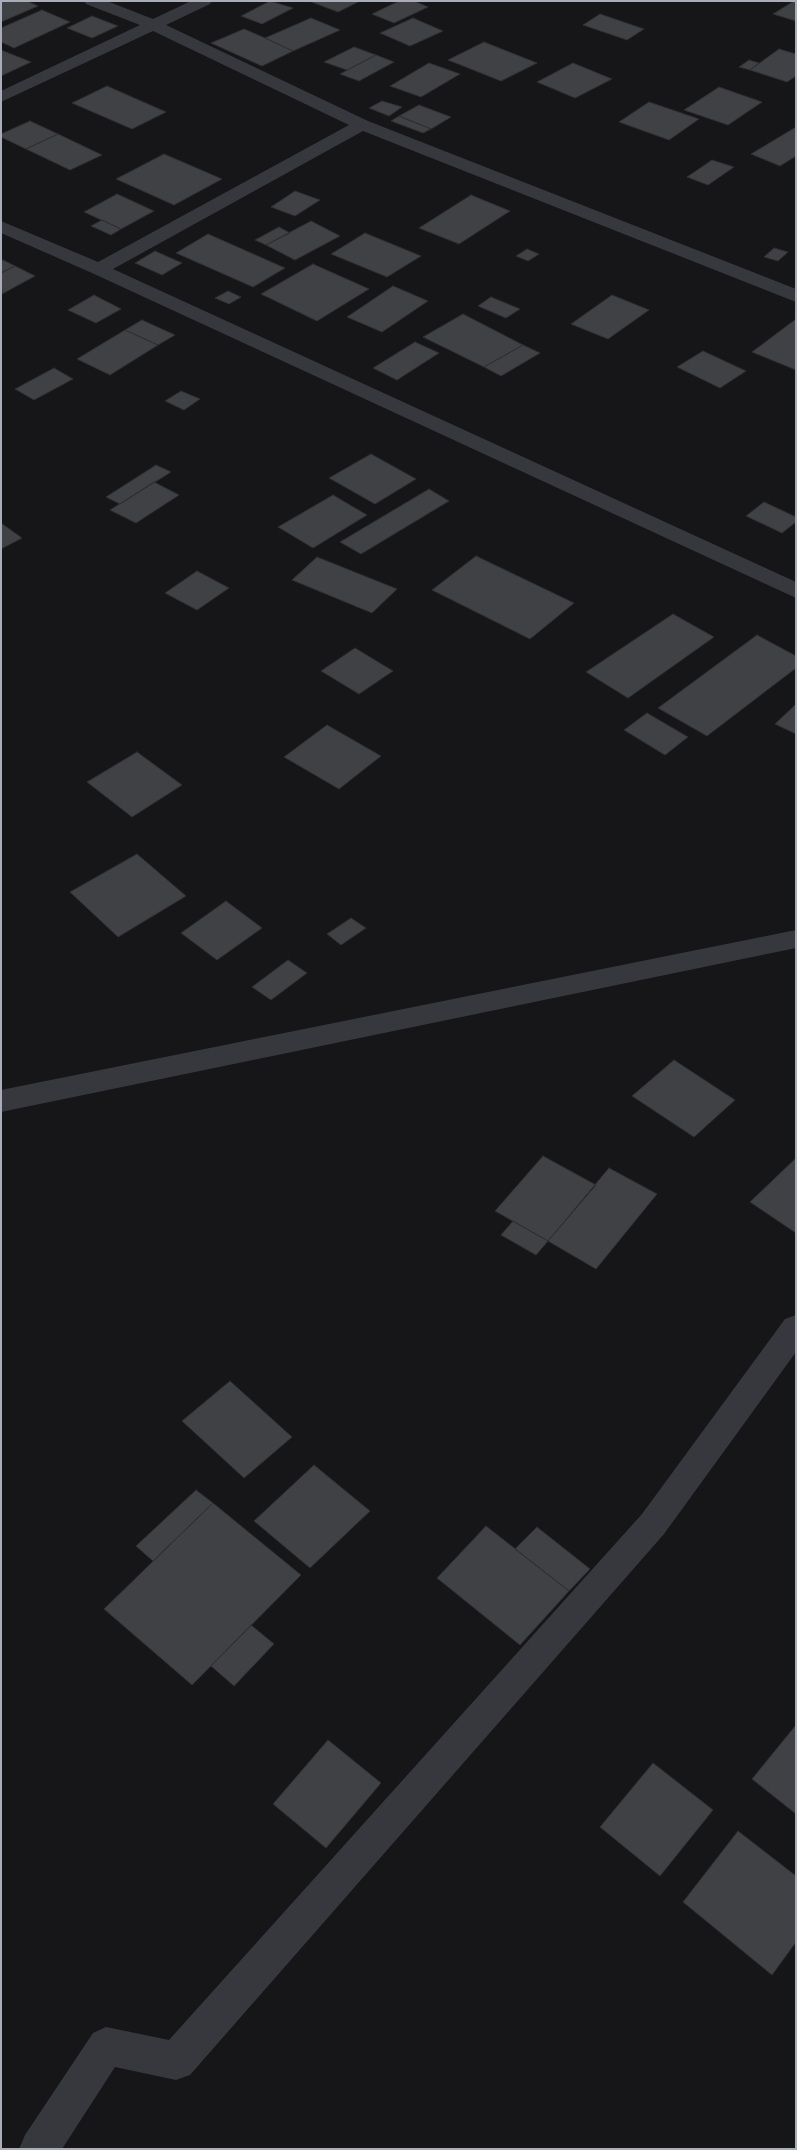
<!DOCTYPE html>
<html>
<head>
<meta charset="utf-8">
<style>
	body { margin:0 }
	#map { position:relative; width:797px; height:2150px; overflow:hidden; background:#161618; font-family:Roboto,sans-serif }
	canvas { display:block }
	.frame { position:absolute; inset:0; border:2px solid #a8adb8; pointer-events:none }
</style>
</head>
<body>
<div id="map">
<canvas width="797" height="2150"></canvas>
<div class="frame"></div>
</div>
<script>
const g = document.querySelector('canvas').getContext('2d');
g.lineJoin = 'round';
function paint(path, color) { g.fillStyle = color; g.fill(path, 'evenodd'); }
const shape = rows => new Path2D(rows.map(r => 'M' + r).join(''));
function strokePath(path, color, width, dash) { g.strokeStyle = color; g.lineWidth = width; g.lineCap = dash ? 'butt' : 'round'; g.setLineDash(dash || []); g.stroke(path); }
const building = shape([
	[1,1,27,1,38,6,1,22,1,1],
	[270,1,293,8,262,24,241,16,270,1],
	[309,1,360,1,338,12,309,1],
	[399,1,414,1,428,7,394,23,372,14,399,1],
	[794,1,796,1,796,21,773,14,794,1],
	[42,10,70,22,14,48,1,42,1,28,42,10],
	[600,14,644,29,627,40,583,25,600,14],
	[92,16,118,26,92,38,67,28,92,16],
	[311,18,340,30,293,51,265,38,311,18],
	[413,18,443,31,410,46,380,33,413,18],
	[244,29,265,38,293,51,262,66,211,43,244,29],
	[484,42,537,63,501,81,448,60,484,42],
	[354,47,376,55,347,70,324,62,354,47],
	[779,49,796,54,796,76,787,82,750,70,779,49],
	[1,50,31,62,1,76,1,50],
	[376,55,394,62,359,81,340,74,376,55],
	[749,60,759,63,750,70,739,67,749,60],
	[429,63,460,74,421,97,390,86,429,63],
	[573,63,612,79,575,98,537,82,573,63],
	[107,86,166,112,132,129,72,103,107,86],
	[719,87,762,102,728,125,684,110,719,87],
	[382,101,402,107,389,116,369,108,382,101],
	[649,102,699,119,669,140,619,122,649,102],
	[419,105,451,117,431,129,399,116,419,105],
	[399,116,431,129,423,133,391,121,399,116],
	[30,121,58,134,26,149,1,137,1,134,30,121],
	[796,127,796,156,780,166,751,154,796,127],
	[58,134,102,155,70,170,26,149,58,134],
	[164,154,222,179,174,205,116,179,164,154],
	[712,160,734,167,708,185,687,177,712,160],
	[295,191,320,200,295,216,271,207,295,191],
	[117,194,154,211,121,229,84,212,117,194],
	[471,195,510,211,459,244,419,228,471,195],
	[102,220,121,229,111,235,91,226,102,220],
	[311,221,340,236,295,260,266,245,311,221],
	[279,227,290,233,266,245,255,240,279,227],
	[365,233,421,256,387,277,331,254,365,233],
	[208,234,285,268,253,287,176,253,208,234],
	[774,248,788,252,778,261,764,257,774,248],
	[527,249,539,254,528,261,516,256,527,249],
	[155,251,182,263,162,275,135,263,155,251],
	[3,260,15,266,1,273,1,261,3,260],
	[313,264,369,289,317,321,261,294,313,264],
	[15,266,35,276,2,294,1,273,15,266],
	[393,286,428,301,382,332,347,317,393,286],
	[228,291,241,297,229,304,215,298,228,291],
	[94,295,121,309,96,323,68,310,94,295],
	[612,295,649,310,608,339,571,324,612,295],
	[491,297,520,309,506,318,478,306,491,297],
	[463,314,523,345,484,367,423,337,463,314],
	[796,319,796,370,752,352,796,319],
	[142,320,175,335,158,345,125,330,142,320],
	[125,330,158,345,110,375,77,359,125,330],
	[415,342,439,353,397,380,373,368,415,342],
	[523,345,540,353,501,376,484,367,523,345],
	[703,351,746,371,720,388,677,367,703,351],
	[54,368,73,379,34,400,15,389,54,368],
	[181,391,200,399,184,410,165,401,181,391],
	[371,454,416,479,375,504,329,478,371,454],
	[156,465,171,472,120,504,106,497,156,465],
	[154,482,179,495,136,523,110,510,154,482],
	[429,489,449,501,361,554,340,542,429,489],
	[333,495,367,515,313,548,278,527,333,495],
	[764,502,796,517,796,522,782,533,746,516,764,502],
	[1,523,22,538,1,549,1,523],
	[476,556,574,603,530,639,432,590,476,556],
	[317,557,397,589,372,613,292,580,317,557],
	[197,571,229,588,197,610,165,593,197,571],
	[673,614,714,637,628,698,586,672,673,614],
	[757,635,796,656,796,668,707,736,658,708,757,635],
	[355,648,393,671,359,694,321,671,355,648],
	[796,704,796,734,775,724,796,704],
	[647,713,688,737,665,755,624,730,647,713],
	[327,725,381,756,339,789,284,757,327,725],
	[137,752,182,785,132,817,87,782,137,752],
	[137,854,186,896,118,937,70,892,137,854],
	[226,901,262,928,217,960,181,933,226,901],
	[351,918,366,928,341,945,327,934,351,918],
	[288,960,307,973,271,1000,252,987,288,960],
	[674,1060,735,1100,694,1137,632,1096,674,1060],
	[543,1156,596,1185,548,1241,495,1211,543,1156],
	[796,1158,796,1233,750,1202,796,1158],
	[609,1168,657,1194,596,1269,548,1241,609,1168],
	[513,1221,548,1241,536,1255,501,1235,513,1221],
	[230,1381,292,1437,244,1478,182,1421,230,1381],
	[314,1465,370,1511,310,1568,254,1521,314,1465],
	[196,1490,213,1503,153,1561,136,1546,196,1490],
	[213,1503,301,1575,192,1685,104,1609,213,1503],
	[486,1526,569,1591,520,1645,437,1578,486,1526],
	[537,1527,590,1569,569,1591,515,1549,537,1527],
	[251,1625,274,1644,234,1686,211,1666,251,1625],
	[796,1725,796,1814,752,1779,796,1725],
	[328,1740,381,1783,326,1848,273,1804,328,1740],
	[653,1763,713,1810,660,1876,600,1827,653,1763],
	[738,1831,796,1876,796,1942,772,1975,683,1902,738,1831]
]);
const minor = shape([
	[84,1,107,1,153,19,191,1,212,1,210,4,166,25,368,121,796,289,796,302,363,131,113,269,796,582,796,598,92,273,1,233,1,221,98,262,349,125,153,31,1,102,1,91,140,25,86,4,84,1],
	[796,930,796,948,1,1112,1,1090,796,930],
	[796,1315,796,1352,664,1534,190,2075,176,2080,115,2067,62,2149,19,2149,25,2135,93,2033,106,2027,169,2040,642,1514,785,1319,796,1315]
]);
paint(building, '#404145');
strokePath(building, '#303034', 1);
paint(minor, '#37383d');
</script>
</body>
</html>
